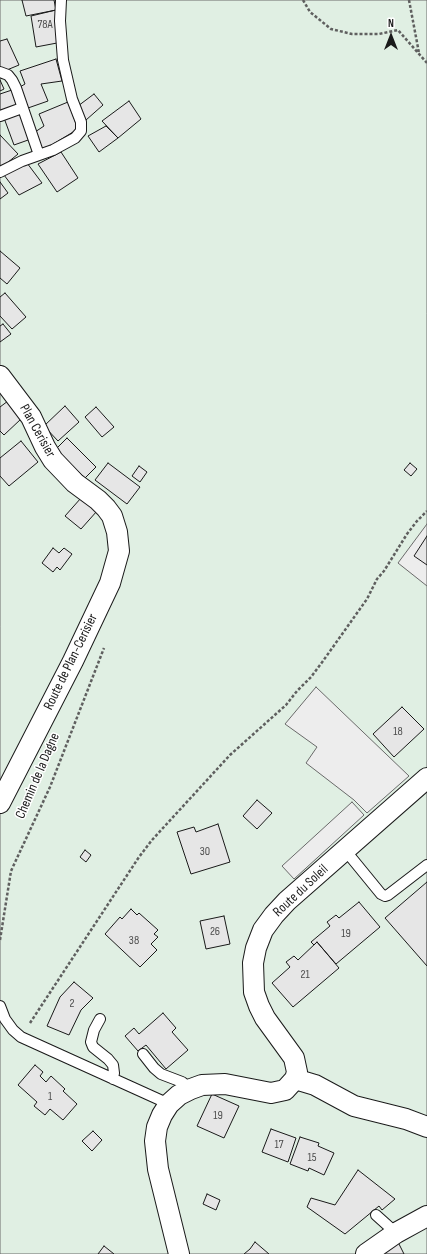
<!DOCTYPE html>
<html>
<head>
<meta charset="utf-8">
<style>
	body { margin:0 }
	#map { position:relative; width:427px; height:1254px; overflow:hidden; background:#fff; font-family:"Sofia Sans Condensed",sans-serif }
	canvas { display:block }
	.north { position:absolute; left:371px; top:16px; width:40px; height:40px; -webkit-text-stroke:3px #fff; paint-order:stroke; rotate:0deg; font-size:11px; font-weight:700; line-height:16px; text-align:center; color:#1a1a1a }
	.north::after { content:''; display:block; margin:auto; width:14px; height:18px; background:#1a1a1a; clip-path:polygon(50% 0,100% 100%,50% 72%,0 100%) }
</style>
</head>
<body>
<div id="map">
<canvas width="427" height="1254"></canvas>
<div class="north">N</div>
</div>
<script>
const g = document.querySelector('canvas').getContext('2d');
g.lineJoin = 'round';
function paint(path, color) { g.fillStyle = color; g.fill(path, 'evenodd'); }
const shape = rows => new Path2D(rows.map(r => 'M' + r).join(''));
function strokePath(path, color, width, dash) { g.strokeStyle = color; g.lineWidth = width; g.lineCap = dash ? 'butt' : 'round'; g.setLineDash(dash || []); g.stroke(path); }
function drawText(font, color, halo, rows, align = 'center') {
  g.font = font + ' "Sofia Sans Condensed",sans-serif'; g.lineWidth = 3; g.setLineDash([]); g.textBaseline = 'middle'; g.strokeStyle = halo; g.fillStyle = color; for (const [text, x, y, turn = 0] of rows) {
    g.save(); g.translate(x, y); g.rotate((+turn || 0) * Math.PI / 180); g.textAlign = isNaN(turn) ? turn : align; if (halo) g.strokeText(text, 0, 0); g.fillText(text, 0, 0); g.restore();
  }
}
const green = shape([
	[0,0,427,0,427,1254,0,1254,0,0]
]);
const parking = shape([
	[427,524,427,586,398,563,427,524],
	[316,687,409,776,367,813,354,800,306,763,317,747,285,724,316,687],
	[352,802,364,815,294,879,282,866,352,802]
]);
const building = shape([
	[22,0,54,0,56,10,26,16,22,0],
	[56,10,57,43,36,47,31,16,56,10],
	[7,39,19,65,2,72,0,68,0,41,7,39],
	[56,59,62,81,41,84,48,101,28,108,20,87,25,84,20,71,56,59],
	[0,80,4,89,0,91,0,80],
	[12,90,19,106,0,114,0,94,12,90],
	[94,94,103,105,86,120,78,106,94,94],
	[129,101,141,119,118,138,102,121,129,101],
	[68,102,78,129,50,146,40,149,35,132,44,126,39,114,68,102],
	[21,111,31,139,14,145,4,118,21,111],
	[106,126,118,138,99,152,88,136,106,126],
	[0,135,18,154,1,168,0,167,0,135],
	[61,152,78,178,57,192,38,164,61,152],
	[27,163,42,183,19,195,4,175,27,163],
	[0,182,8,193,0,199,0,182],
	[0,251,20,268,7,284,0,278,0,251],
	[5,293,26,317,12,329,0,316,0,297,5,293],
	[3,324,11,334,0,342,0,326,3,324],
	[8,401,21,419,4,435,0,431,0,407,8,401],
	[65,406,79,422,58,441,44,426,65,406],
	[96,407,114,427,102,437,85,417,96,407],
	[67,438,96,467,85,478,56,449,67,438],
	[21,441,38,462,9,486,0,476,0,458,21,441],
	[108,463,140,487,127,504,95,480,108,463],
	[410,463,417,469,411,476,404,470,410,463],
	[139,466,147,472,140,482,132,476,139,466],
	[81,498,97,511,81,529,65,516,81,498],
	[427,536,427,565,414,556,427,536],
	[53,548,59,553,64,548,72,554,60,570,57,567,53,572,42,563,53,548],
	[402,707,424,729,394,757,373,734,402,707],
	[257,800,272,813,257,829,243,816,257,800],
	[218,824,230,862,191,874,177,832,194,827,196,832,218,824],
	[85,850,91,855,86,862,80,857,85,850],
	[427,882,427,966,385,918,427,882],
	[359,902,380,927,336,964,317,942,314,945,311,942,330,926,327,922,336,915,339,918,359,902],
	[131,909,137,915,139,913,158,930,154,934,158,937,151,944,157,950,140,967,105,934,120,917,122,919,131,909],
	[224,916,230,944,206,949,200,921,224,916],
	[317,942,339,968,293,1007,272,983,290,967,286,962,294,956,298,960,317,942],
	[74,982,93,998,81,1010,69,1035,47,1026,60,997,74,982],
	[163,1013,176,1028,172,1032,188,1050,166,1069,146,1045,138,1051,125,1036,134,1028,139,1034,163,1013],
	[35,1065,43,1072,40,1076,46,1082,51,1076,65,1089,63,1091,77,1104,63,1120,50,1109,45,1115,34,1106,37,1102,18,1085,35,1065],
	[212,1094,239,1106,224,1138,197,1126,212,1094],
	[271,1129,296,1138,288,1162,262,1152,271,1129],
	[93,1131,102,1140,92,1151,82,1141,93,1131],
	[300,1137,319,1143,318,1146,334,1153,324,1175,309,1168,308,1171,290,1164,300,1137],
	[358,1170,395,1199,382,1210,379,1206,345,1234,307,1207,311,1198,335,1205,358,1170],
	[207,1194,220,1200,216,1210,203,1204,207,1194],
	[397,1240,404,1254,375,1254,397,1240],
	[255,1242,269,1254,244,1254,250,1249,255,1242],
	[104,1246,114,1254,98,1254,104,1246]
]);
const path = shape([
	[303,0,310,12,331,29,352,34,379,34,398,30,427,63],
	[409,0,419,53],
	[0,940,11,871,50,787,104,648],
	[30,1023,139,857,152,840,230,755,286,705,297,691,311,677,323,661,367,599,377,579,384,571,407,534,417,521,427,511]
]);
const service = shape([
	[0,72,8,75,12,80,16,88,39,155],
	[0,116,22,108],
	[0,172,22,161,53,150,75,138,81,131,81,122,72,99,63,60,60,21,61,0],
	[345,850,381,894,385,896,388,895,427,865],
	[0,1006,5,1019,13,1030,21,1037,169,1104],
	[100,1019,94,1030,91,1042,93,1047,108,1059,113,1065,114,1073,113,1079],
	[143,1054,154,1068,161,1074,182,1082,191,1089],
	[376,1215,396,1233]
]);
const minor = shape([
	[0,376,31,417,45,447,53,460,75,483,98,500,106,508,112,516,117,532,119,551,110,583,73,661,0,803],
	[295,1079,297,1072,294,1058,265,1018,259,1006,254,992,253,963,256,948,263,930,274,915,287,901,427,778],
	[179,1254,158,1169,155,1141,157,1127,162,1115,169,1104,179,1095,191,1089,202,1085,225,1084,271,1093,285,1090,295,1079,315,1085,354,1106,406,1119,427,1127],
	[366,1254,396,1233,427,1216]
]);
const numberNames = [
	["78A",45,25],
	["18",398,732],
	["30",205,852],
	["26",215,932],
	["19",346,934],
	["38",134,941],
	["21",305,975],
	["2",72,1004],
	["1",50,1097],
	["19",218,1116],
	["17",279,1145],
	["15",312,1158]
];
const streetNames = [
	["Plan Cerisier",37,431,61],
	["Route de Plan-Cerisier",71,662,-64],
	["Chemin de la Dagne",38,776,-67],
	["Route du Soleil",301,891,-43]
];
paint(green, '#e0efe3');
strokePath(green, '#6a6a6a', 1);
paint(parking, '#ededed');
strokePath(parking, '#6a6a6a', 1);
paint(building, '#e6e6e6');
strokePath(building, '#1a1a1a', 1);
strokePath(service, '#1a1a1a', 12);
strokePath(minor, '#1a1a1a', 22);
strokePath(path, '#5f5f5f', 2.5, [3, 2]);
strokePath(service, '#fff', 10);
strokePath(minor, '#fff', 20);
drawText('12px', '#4d4d4d', null, numberNames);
drawText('14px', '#1a1a1a', '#fff', streetNames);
</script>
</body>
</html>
